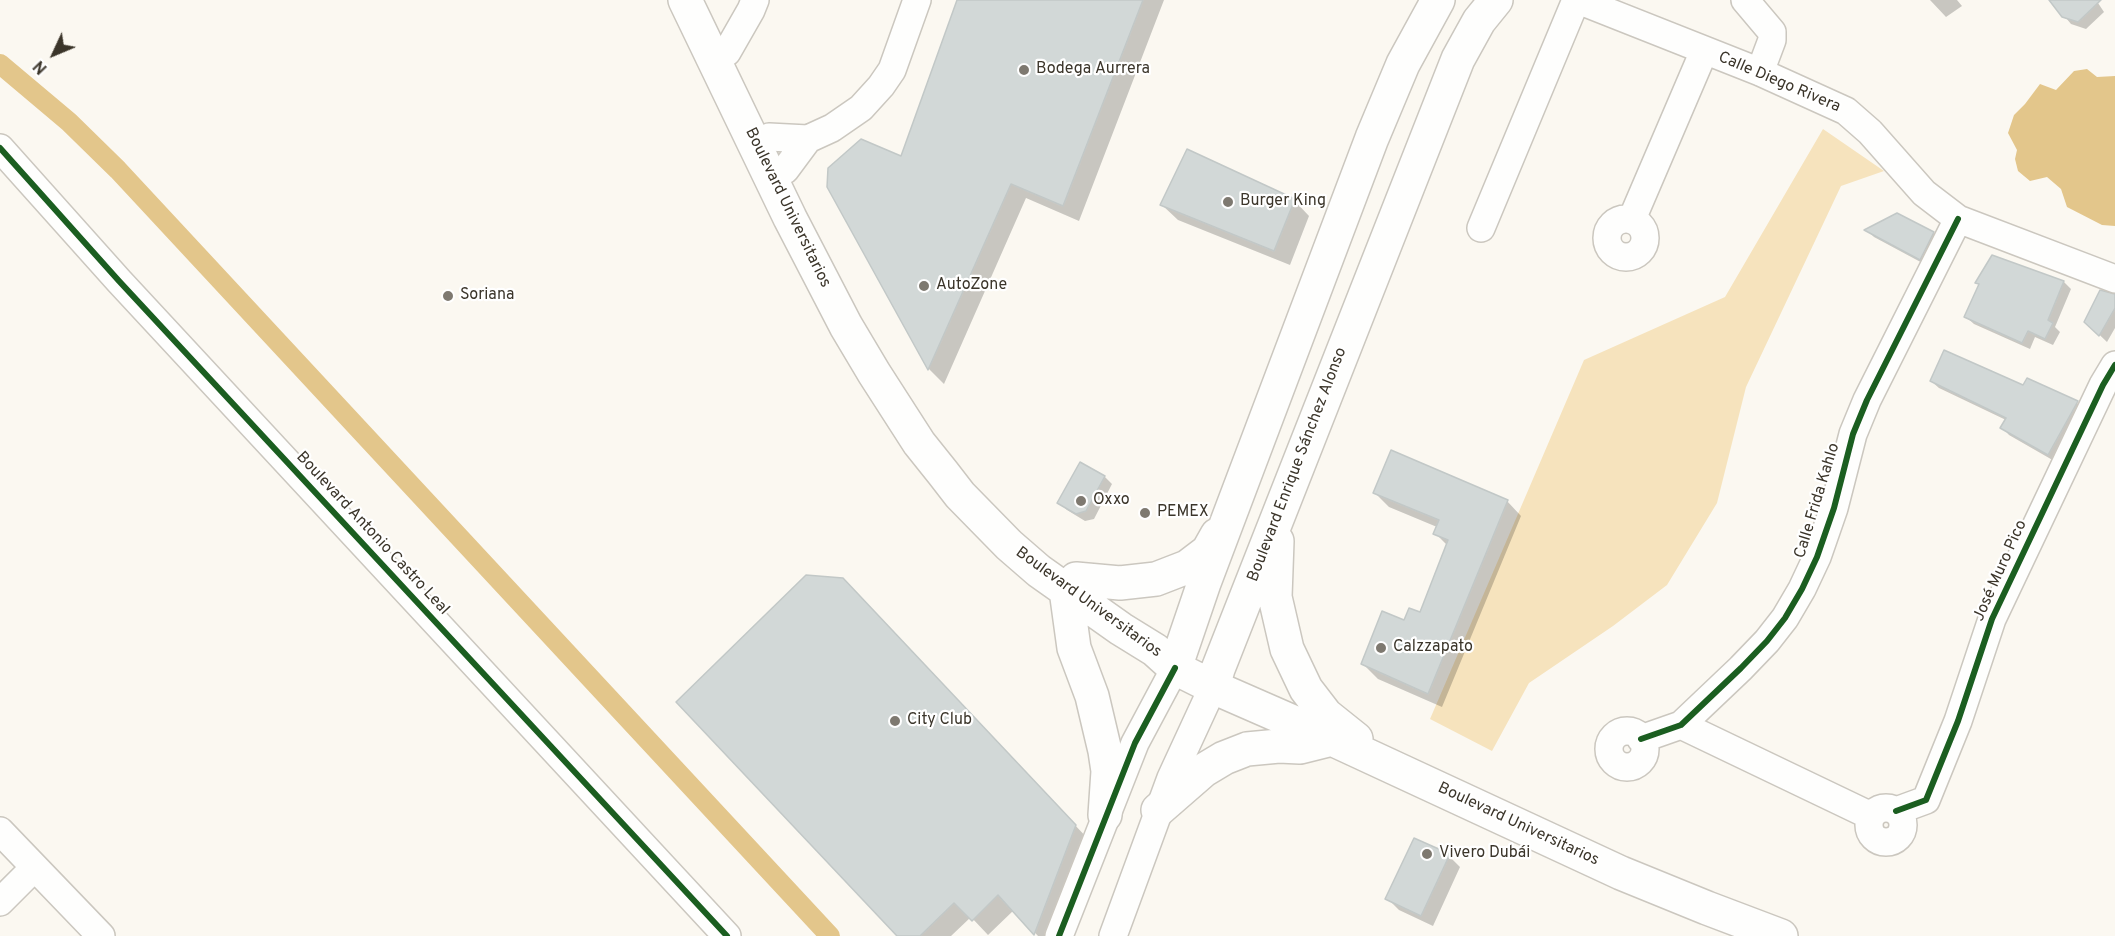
<!DOCTYPE html>
<html>
<head>
<meta charset="utf-8">
<style>
	body { margin:0 }
	#map { position:relative; width:2115px; height:936px; overflow:hidden; background:#fbf8f1; font-family:Overpass,sans-serif }
	canvas { display:block }
	.north { position:absolute; left:24px; top:24px; width:60px; height:60px; -webkit-text-stroke:4px #fff; paint-order:stroke; rotate:226deg; font-size:16px; font-weight:700; line-height:24px; text-align:center; color:#3b352a }
	.north::after { content:''; display:block; margin:auto; width:21px; height:27px; background:#3b352a; clip-path:polygon(50% 0,100% 100%,50% 72%,0 100%) }
</style>
</head>
<body>
<div id="map">
<canvas width="2115" height="936"></canvas>
<div class="north">N</div>
</div>
<script>
const g = document.querySelector('canvas').getContext('2d');
g.lineJoin = 'round';
function paint(path, color) { g.fillStyle = color; g.fill(path, 'evenodd'); }
const shape = rows => new Path2D(rows.map(r => 'M' + r).join(''));
function strokePath(path, color, width, dash) { g.strokeStyle = color; g.lineWidth = width; g.lineCap = dash ? 'butt' : 'round'; g.setLineDash(dash || []); g.stroke(path); }
function drawText(font, color, halo, rows, align = 'center') {
  g.font = font + ' Overpass,sans-serif'; g.lineWidth = 4.5; g.setLineDash([]); g.textBaseline = 'middle'; g.strokeStyle = halo; g.fillStyle = color; for (const [text, x, y, turn = 0] of rows) {
    g.save(); g.translate(x, y); g.rotate((+turn || 0) * Math.PI / 180); g.textAlign = isNaN(turn) ? turn : align; if (halo) g.strokeText(text, 0, 0); g.fillText(text, 0, 0); g.restore();
  }
}
const green = shape([
	[1823,129,1884,171,1841,186,1746,387,1717,503,1667,585,1613,626,1529,683,1492,751,1430,719,1584,360,1725,297]
]);
const water = shape([
	[2087,69,2097,77,2115,76,2115,226,2102,225,2067,207,2061,189,2047,177,2030,181,2018,171,2015,159,2017,150,2008,133,2014,115,2025,104,2040,84,2056,90,2074,71]
]);
const shadow = shape([
	[958,0,1164,0,1079,221,1026,198,944,384,929,369,829,186,901,158],
	[1930,0,1957,0,1962,6,1946,17],
	[2051,0,2096,0,2104,12,2086,29,2071,24],
	[1294,200,1309,216,1290,265,1178,220,1162,205],
	[1867,230,1933,233,1940,241,1928,266,1874,237],
	[1977,282,2064,282,2071,289,2055,327,2060,332,2053,345,2035,337,2030,349,1974,324,1966,317,1980,286],
	[2115,295,2115,328,2107,342,2086,322],
	[1931,381,2024,387,2077,403,2084,410,2056,462,2009,435,2002,427,2006,420,1939,388],
	[1080,464,1105,477,1112,484,1094,519,1085,521,1067,510,1059,503],
	[1375,493,1507,501,1521,516,1442,707,1378,679,1363,664,1405,622,1421,614,1448,546,1435,533,1437,527,1389,507],
	[858,595,1090,841,1055,936,1038,936,1014,910,988,935,971,917,951,936,899,936],
	[1449,856,1460,867,1433,926,1399,910,1387,898]
]);
const canal = shape([
	[0,64,69,122,118,170,830,936]
]);
const building = shape([
	[957,0,1143,0,1063,206,1011,184,928,370,827,187,828,168,861,139,901,156,957,0],
	[2049,0,2101,0,2078,22,2062,17,2049,0],
	[1187,149,1295,199,1274,251,1160,205,1187,149],
	[1897,213,1934,232,1920,260,1864,230,1897,213],
	[1992,255,2064,281,2048,320,2053,323,2045,339,2028,331,2022,343,1964,317,1979,284,1975,283,1992,255],
	[2100,290,2115,294,2115,308,2099,336,2084,322,2100,290],
	[1944,350,2023,385,2027,378,2078,401,2048,455,2000,428,2006,418,1930,381,1944,350],
	[1391,450,1508,500,1428,694,1361,664,1382,611,1404,620,1409,608,1420,612,1448,540,1433,534,1439,520,1373,493,1391,450],
	[1080,462,1105,476,1086,511,1076,514,1057,503,1080,462],
	[806,575,843,578,1076,825,1034,935,998,895,972,921,954,903,920,936,897,936,676,702,806,575],
	[1414,838,1450,854,1421,916,1385,899,1414,838]
]);
const minor = shape([
	[1578,0,1760,72,1846,111,1870,132,1924,193,1958,219,2115,279],
	[1745,0,1772,32,1772,40,1760,72],
	[727,52,751,10,755,0],
	[755,144,769,137,808,139,832,128,861,108,881,86,892,70,917,0],
	[0,148,119,281,727,936],
	[769,175,785,170,808,139],
	'1607 238a19 19 0 1 1 38 0a19 19 0 1 1-38 0Z',
	[1632,219,1704,51],
	[1481,228,1576,0],
	[1681,725,1871,816],
	'1609 749a18 18 0 1 1 36 0a18 18 0 1 1-36 0Z',
	[1641,739,1681,725,1741,668,1767,641,1785,618,1802,589,1817,557,1834,508,1853,434,1867,400,1958,219],
	'1869 825a17 17 0 1 1 34 0a17 17 0 1 1-34 0Z',
	[1896,811,1926,800,1958,721,1992,619,2103,385,2115,365],
	[0,831,101,936],
	[0,902,34,868],
	[1059,936,1135,743,1175,668],
	[1113,936,1171,778,1213,687]
]);
const major = shape([
	[685,0,790,218,846,326,874,373,919,443,943,473,960,495,1009,545,1039,571,1121,629,1155,650,1175,668,1213,687,1332,739,1621,873,1707,908,1781,936],
	[1277,541,1275,597,1287,649,1306,689,1326,715,1356,739],
	[1076,579,1120,583,1156,579,1187,567,1208,551,1217,535],
	[1066,590,1074,648,1092,696,1105,751,1108,771,1105,815],
	[1175,668,1204,583,1372,138,1403,64,1438,0],
	[1213,687,1218,669,1458,59,1479,21,1496,0],
	[1158,810,1204,770,1224,758,1247,749,1279,746,1300,747,1332,739]
]);
const cycleway = shape([
	[0,148,119,281,727,936],
	[1641,739,1681,725,1741,668,1767,641,1785,618,1802,589,1817,557,1834,508,1853,434,1867,400,1958,219],
	[1896,811,1926,800,1958,721,1992,619,2103,385,2115,365],
	[1059,936,1135,743,1175,668]
]);
const markers = [
	[1024,70,6,"#7e7970"],
	[1228,202,6,"#7e7970"],
	[924,286,6,"#7e7970"],
	[448,296,6,"#7e7970"],
	[1081,501,6,"#7e7970"],
	[1145,513,6,"#7e7970"],
	[1381,648,6,"#7e7970"],
	[895,721,6,"#7e7970"],
	[1427,854,6,"#7e7970"]
];
const poiNames = [
	["Bodega Aurrera",1036,70],
	["Burger King",1240,202],
	["AutoZone",936,286],
	["Soriana",460,296],
	["Oxxo",1093,501],
	["PEMEX",1157,513],
	["Calzzapato",1393,648],
	["City Club",907,721],
	["Vivero Dubái",1439,854]
];
const streetNames = [
	["Calle Diego Rivera",1779,83,23],
	["Boulevard Universitarios",787,208,64],
	["Boulevard Enrique Sánchez Alonso",1298,465,-69],
	["Calle Frida Kahlo",1818,501,-73],
	["Boulevard Antonio Castro Leal",372,534,47],
	["José Muro Pico",2001,571,-66],
	["Boulevard Universitarios",1088,603,36],
	["Boulevard Universitarios",1518,825,25]
];
paint(green, '#f6e3bd');
paint(water, '#e3c68b');
paint(shadow, '#0003');
strokePath(canal, '#e3c68b', 20);
paint(building, '#d2d8d7');
strokePath(building, '#c2c8c7', 1.5);
strokePath(minor, '#cbc7bf', 30);
strokePath(major, '#cbc7bf', 36);
strokePath(minor, '#fefefd', 27);
strokePath(major, '#fefefd', 33);
strokePath(cycleway, '#1b5e20', 6);
for (const [x, y, r, color] of markers) { const dot = new Path2D(); dot.arc(x, y, r, 0, 2 * Math.PI); g.fillStyle = color; g.fill(dot); strokePath(dot, '#fff', 2); }
drawText('16px', '#3b352a', '#fff', poiNames, 'left');
drawText('16px', '#3b352a', '#fff', streetNames);
</script>
</body>
</html>
